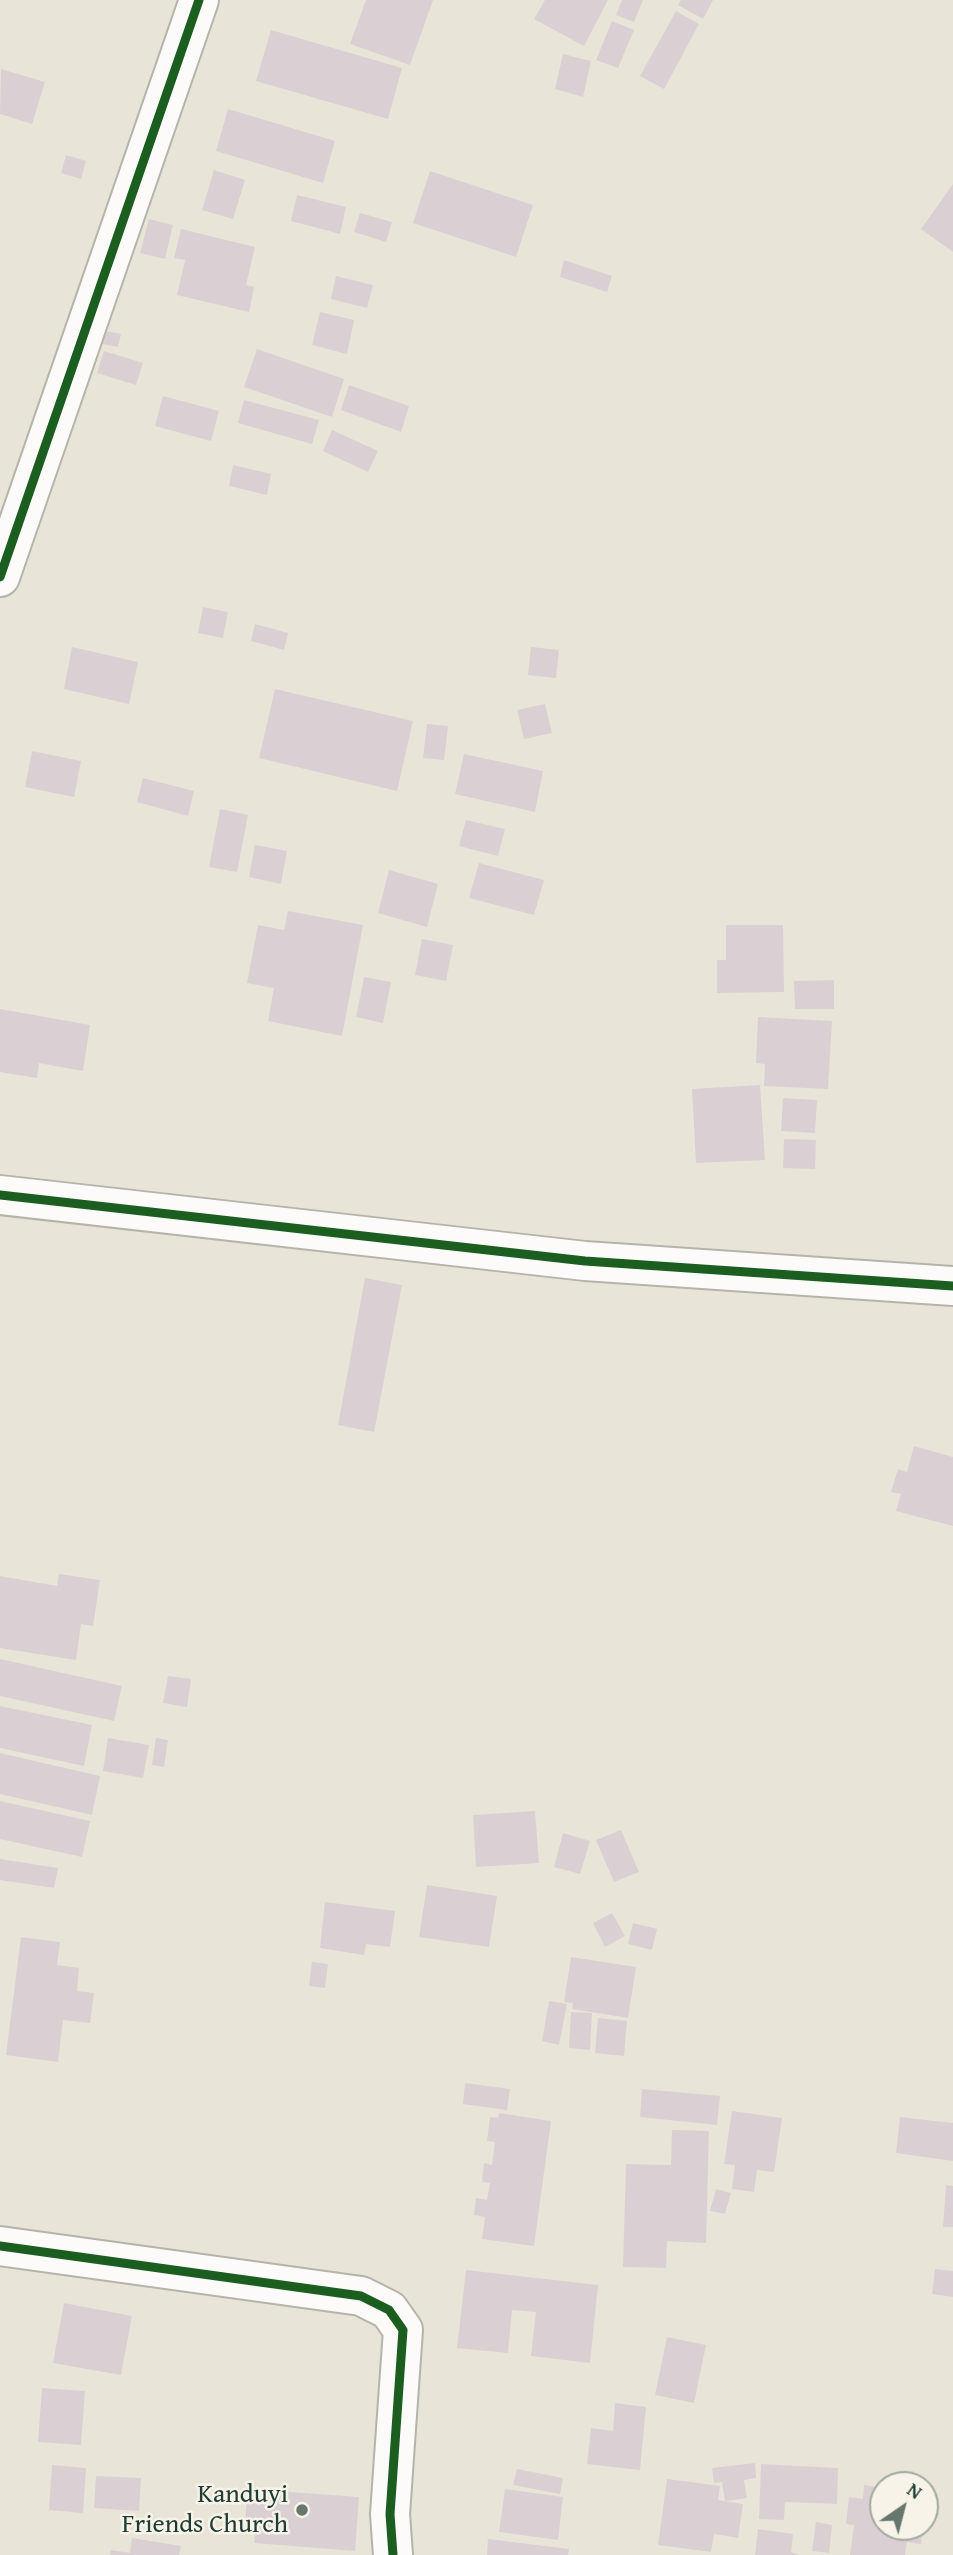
<!DOCTYPE html>
<html>
<head>
<meta charset="utf-8">
<style>
	body { margin:0 }
	#map { position:relative; width:953px; height:2555px; overflow:hidden; background:#e9e4d8; font-family:"Gentium Book Plus",serif }
	canvas { display:block }
	.north { position:absolute; left:869px; top:2471px; width:70px; height:70px; box-sizing:border-box; background:#f7f3e8; border:2px solid #a1aaa0; border-radius:50%; rotate:35deg; font-size:19px; font-weight:700; line-height:28px; text-align:center; color:#1f3d34 }
	.north::after { content:''; display:block; margin:auto; width:24px; height:32px; background:#66776d; clip-path:polygon(50% 0,100% 100%,50% 72%,0 100%) }
</style>
</head>
<body>
<div id="map">
<canvas width="953" height="2555"></canvas>
<div class="north">N</div>
</div>
<script>
const g = document.querySelector('canvas').getContext('2d');
g.lineJoin = 'round';
function paint(path, color) { g.fillStyle = color; g.fill(path, 'evenodd'); }
const shape = rows => new Path2D(rows.map(r => 'M' + r).join(''));
function strokePath(path, color, width, dash) { g.strokeStyle = color; g.lineWidth = width; g.lineCap = dash ? 'butt' : 'round'; g.setLineDash(dash || []); g.stroke(path); }
function drawText(font, color, halo, rows, align = 'center') {
  g.font = font + ' "Gentium Book Plus",serif'; g.lineWidth = 5; g.setLineDash([]); g.textBaseline = 'middle'; g.strokeStyle = halo; g.fillStyle = color; for (const [text, x, y, turn = 0] of rows) {
    g.save(); g.translate(x, y); g.rotate((+turn || 0) * Math.PI / 180); g.textAlign = isNaN(turn) ? turn : align; if (halo) g.strokeText(text, 0, 0); g.fillText(text, 0, 0); g.restore();
  }
}
const building = shape([
	[366,0,433,0,410,65,350,44],
	[545,0,608,0,584,46,534,19],
	[622,0,643,0,634,22,616,15],
	[681,0,713,0,703,19,678,5],
	[676,11,699,24,664,89,640,76],
	[612,21,634,30,618,68,596,60],
	[271,30,402,68,388,119,256,81],
	[563,54,591,61,583,97,555,89],
	[1,69,45,82,32,124,0,114],
	[228,109,335,141,323,183,216,151],
	[66,155,86,161,81,179,61,173],
	[214,170,245,180,233,219,202,210],
	[430,171,533,205,516,257,413,223],
	[953,184,953,252,921,229],
	[297,195,346,207,340,234,291,221],
	[360,213,392,222,386,242,354,232],
	[149,219,173,225,165,259,140,253],
	[181,229,255,247,246,285,254,287,249,312,177,295,185,260,174,258],
	[564,260,612,276,607,292,560,277],
	[336,276,373,285,367,308,331,299],
	[320,312,354,320,347,354,312,345],
	[105,331,121,334,118,347,102,344],
	[257,349,344,379,332,417,244,387],
	[104,351,143,363,136,385,97,373],
	[349,385,409,406,401,432,341,410],
	[163,396,219,411,211,441,155,426],
	[244,400,319,420,312,444,238,423],
	[332,430,378,451,368,472,323,451],
	[233,465,271,474,267,495,229,486],
	[203,607,228,612,223,638,198,633],
	[255,624,288,633,284,650,251,641],
	[72,647,138,662,129,704,64,689],
	[531,647,559,650,556,678,528,675],
	[275,689,413,721,397,791,259,758],
	[545,704,552,733,524,739,517,710],
	[427,724,448,726,444,760,423,758],
	[32,751,81,761,74,797,25,787],
	[464,754,543,771,535,812,455,794],
	[143,778,194,791,188,816,137,802],
	[220,809,248,815,237,872,209,867],
	[466,820,505,829,498,856,459,846],
	[255,845,287,851,281,884,249,877],
	[479,863,544,880,534,915,469,898],
	[389,870,438,884,427,927,378,913],
	[288,911,363,925,342,1036,268,1021,274,988,247,983,258,925,284,930],
	[726,925,783,925,784,992,717,993,717,960,726,960],
	[422,939,453,945,446,981,415,975],
	[364,977,391,982,383,1023,356,1017],
	[834,980,834,1009,795,1009,794,981],
	[0,1009,90,1025,83,1071,39,1063,37,1078,0,1072],
	[758,1017,832,1021,828,1089,764,1086,765,1064,756,1063],
	[760,1085,765,1160,696,1163,692,1089],
	[783,1098,817,1100,815,1133,781,1131],
	[784,1139,816,1140,815,1169,783,1168],
	[365,1278,402,1285,374,1432,338,1425],
	[914,1446,953,1457,953,1526,896,1511,901,1494,891,1492,898,1469,907,1472],
	[59,1574,100,1580,93,1626,81,1624,76,1660,0,1648,0,1576,57,1586],
	[0,1659,122,1686,114,1721,0,1696],
	[168,1676,191,1679,187,1707,163,1703],
	[0,1706,92,1725,84,1766,0,1748],
	[108,1738,149,1745,143,1778,103,1771],
	[156,1738,168,1740,164,1767,152,1765],
	[0,1753,100,1776,92,1815,0,1794],
	[0,1801,90,1821,82,1857,0,1839],
	[535,1811,539,1863,476,1867,473,1815],
	[621,1830,639,1872,614,1882,596,1840],
	[563,1833,590,1841,580,1874,554,1867],
	[0,1859,58,1868,54,1888,0,1880],
	[427,1885,497,1896,489,1947,419,1937],
	[325,1902,395,1911,390,1947,366,1944,364,1955,320,1948],
	[612,1913,625,1936,605,1947,593,1923],
	[633,1923,657,1929,652,1950,628,1944],
	[21,1937,60,1942,57,1965,79,1968,77,1991,94,1993,90,2023,63,2020,58,2062,6,2055],
	[571,1957,636,1967,628,2018,572,2009,573,2003,564,2002],
	[312,1962,328,1964,325,1988,309,1986],
	[549,2001,567,2004,559,2045,542,2041],
	[571,2012,592,2013,590,2050,569,2048],
	[598,2018,627,2021,624,2056,595,2053],
	[465,2083,510,2089,507,2110,463,2104],
	[642,2089,720,2096,717,2125,640,2117],
	[732,2111,782,2118,774,2172,757,2170,754,2192,732,2189,735,2165,724,2164],
	[499,2113,551,2121,534,2246,482,2239,485,2217,474,2215,476,2198,487,2200,490,2183,482,2182,484,2163,492,2165,495,2142,487,2141,490,2117,498,2118],
	[900,2117,953,2123,953,2161,896,2153],
	[672,2130,709,2131,706,2243,667,2241,666,2268,623,2267,626,2164,671,2165],
	[946,2185,953,2186,953,2227,943,2227],
	[716,2189,731,2193,725,2214,710,2211],
	[935,2269,953,2271,953,2297,932,2294],
	[466,2270,598,2285,590,2363,531,2356,536,2312,512,2310,508,2353,457,2348],
	[64,2303,132,2316,121,2375,53,2363],
	[667,2337,706,2345,694,2403,655,2395],
	[42,2388,85,2391,81,2445,38,2442],
	[615,2403,646,2407,640,2470,587,2464,591,2428,613,2431],
	[755,2463,756,2478,744,2480,747,2498,725,2501,722,2482,714,2483,712,2468],
	[761,2464,838,2468,837,2504,785,2502,784,2520,759,2519],
	[52,2465,86,2468,83,2513,49,2510],
	[517,2469,563,2478,560,2494,513,2485],
	[96,2476,141,2478,139,2511,94,2508],
	[667,2479,720,2486,718,2500,743,2504,738,2538,714,2534,711,2552,658,2545],
	[864,2485,883,2488,883,2527,923,2527,921,2544,907,2542,905,2555,850,2555,854,2525,846,2524,849,2497,863,2499],
	[505,2489,563,2497,558,2540,499,2532],
	[262,2490,359,2497,355,2551,254,2543,256,2523,245,2522,247,2495,262,2496],
	[816,2522,832,2525,829,2553,812,2551],
	[758,2529,793,2534,791,2552,799,2555,755,2555],
	[132,2538,181,2546,179,2555,110,2555,111,2550,130,2553],
	[488,2539,569,2549,568,2555,487,2555]
]);
const minor = shape([
	[0,577,199,0],
	[0,1195,585,1261,953,1286],
	[0,2246,361,2296,389,2310,403,2330,390,2514,393,2555]
]);
const cycleway = shape([
	[0,577,199,0],
	[0,1195,585,1261,953,1286],
	[0,2246,361,2296,389,2310,403,2330,390,2514,393,2555]
]);
const markers = [
	[302,2510,7,"#66776d"]
];
const poiNames = [
	["Kanduyi",288,2495],
	["Friends Church",288,2525]
];
paint(building, '#dad0d3');
strokePath(minor, '#b4b4ab', 42);
strokePath(minor, '#fcfbf9', 38);
strokePath(cycleway, '#1b5e20', 9);
for (const [x, y, r, color] of markers) { const dot = new Path2D(); dot.arc(x, y, r, 0, 2 * Math.PI); g.fillStyle = color; g.fill(dot); strokePath(dot, '#f7f3e8', 2.5); }
drawText('26px', '#1f3d34', '#f7f3e8', poiNames, 'right');
</script>
</body>
</html>
